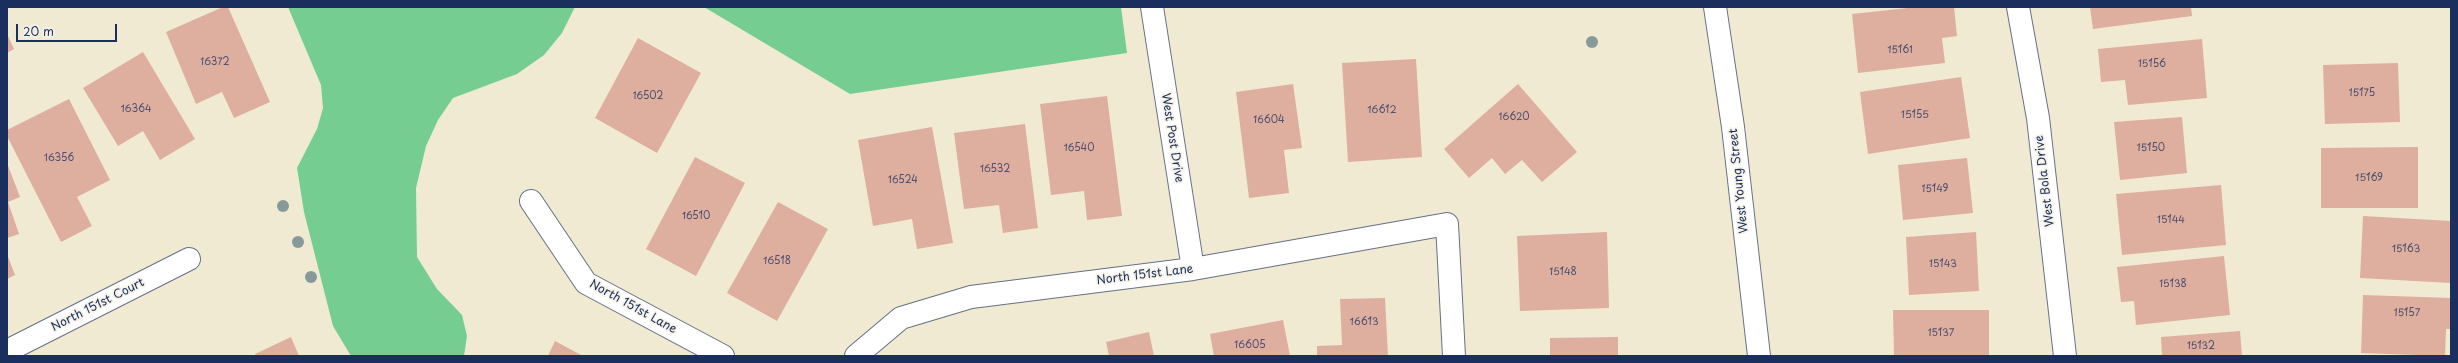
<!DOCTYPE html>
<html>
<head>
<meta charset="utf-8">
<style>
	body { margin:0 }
	#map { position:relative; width:2458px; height:363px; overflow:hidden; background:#f0ead2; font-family:"Playpen Sans",sans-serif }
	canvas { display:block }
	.frame { position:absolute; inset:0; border:8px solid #1b2f5e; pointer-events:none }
	.scale { position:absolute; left:16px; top:24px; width:101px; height:18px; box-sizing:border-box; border:2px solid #1b2f5e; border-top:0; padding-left:5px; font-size:12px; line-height:14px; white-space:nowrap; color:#1b2f5e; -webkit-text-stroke:3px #f7f3e8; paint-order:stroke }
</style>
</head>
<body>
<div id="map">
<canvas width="2458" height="363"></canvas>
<div class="frame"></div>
<div class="scale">20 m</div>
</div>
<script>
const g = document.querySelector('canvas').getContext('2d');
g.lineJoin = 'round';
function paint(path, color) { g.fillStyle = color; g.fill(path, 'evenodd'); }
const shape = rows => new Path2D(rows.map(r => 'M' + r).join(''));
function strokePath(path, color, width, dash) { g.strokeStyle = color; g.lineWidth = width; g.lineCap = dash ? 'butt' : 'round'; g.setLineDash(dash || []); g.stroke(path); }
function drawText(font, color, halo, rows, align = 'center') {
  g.font = font + ' "Playpen Sans",sans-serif'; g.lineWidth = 3.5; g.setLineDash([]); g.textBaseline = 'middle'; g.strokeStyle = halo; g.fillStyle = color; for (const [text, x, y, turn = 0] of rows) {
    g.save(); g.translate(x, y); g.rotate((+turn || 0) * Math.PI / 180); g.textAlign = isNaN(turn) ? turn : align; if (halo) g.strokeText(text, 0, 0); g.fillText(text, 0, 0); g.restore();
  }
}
const green = shape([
	[288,7,575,7,562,33,544,55,517,74,453,98,438,120,426,146,416,188,417,257,437,289,462,315,467,336,464,356,351,356,333,326,304,212,297,168,317,129,323,108,321,85],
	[704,7,1121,7,1127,53,850,94]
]);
const building = shape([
	[223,7,228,7,270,102,234,118,222,92,196,104,166,32],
	[1917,7,1954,7,1957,36,1942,38,1945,63,1858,73,1852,14],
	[2090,7,2191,7,2192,16,2093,29],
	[7,34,14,49,7,53],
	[638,38,701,73,657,153,595,118],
	[2202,39,2207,98,2128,105,2125,80,2101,82,2098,49],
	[143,52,195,139,160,160,143,131,118,146,83,88],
	[1416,59,1422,157,1348,162,1342,63],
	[2398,63,2400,122,2325,124,2323,65],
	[1961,77,1970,138,1868,154,1860,92],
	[1293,84,1302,148,1284,150,1289,193,1249,198,1236,92],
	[1518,84,1577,152,1542,182,1522,160,1505,174,1492,158,1469,178,1444,149],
	[1107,96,1122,216,1087,220,1084,191,1051,195,1040,104],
	[69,99,110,180,77,197,92,226,61,242,7,136,7,130],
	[2182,117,2187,173,2120,180,2114,122],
	[1025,124,1038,228,1003,233,999,205,964,209,954,133],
	[932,127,953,243,917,249,912,219,873,226,858,140],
	[2418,147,2418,208,2321,208,2321,148],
	[695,157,745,183,696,276,646,249],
	[1967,158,1973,213,1903,220,1898,165],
	[7,163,20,197,8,202,19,234,7,238],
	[2221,185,2226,245,2122,255,2116,194],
	[778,202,828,229,777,321,727,293],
	[2363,216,2451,221,2451,283,2360,278],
	[1607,232,1609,308,1520,311,1517,236],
	[1976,232,1979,291,1909,295,1906,237],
	[7,254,15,275,7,279],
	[2224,256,2230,315,2136,325,2134,301,2121,302,2117,267],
	[2363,295,2451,298,2451,329,2446,329,2445,356,2361,353],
	[1385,298,1388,356,1317,356,1317,346,1342,345,1340,299],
	[1893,310,1989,310,1989,356,1894,356],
	[1283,320,1290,356,1214,356,1210,334],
	[2240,331,2242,356,2162,356,2161,337],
	[1149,332,1154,356,1109,356,1106,342],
	[291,337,299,356,256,356,255,354],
	[1618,337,1618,356,1550,356,1550,338],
	[555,341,583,356,548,356]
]);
const minor = shape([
	[1152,7,1193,269],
	[2018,7,2038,118,2065,356],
	[531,201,586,283,723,356],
	[7,351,189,259],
	[856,356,901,318,971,297,1193,269,1447,224,1454,356]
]);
const tertiary = shape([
	[1715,7,1733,127,1759,356]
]);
const trees = [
	[1592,42],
	[283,206],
	[298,242],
	[311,277]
];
const numberNames = [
	["15161",1900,50],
	["16372",215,62],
	["15156",2152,64],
	["15175",2362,93],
	["16502",648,96],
	["16364",136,109],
	["16612",1382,110],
	["15155",1915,115],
	["16620",1514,117],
	["16604",1269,120],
	["16540",1079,148],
	["15150",2151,148],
	["16356",59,158],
	["16532",995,169],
	["15169",2369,178],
	["16524",903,180],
	["15149",1935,189],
	["16510",696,216],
	["15144",2171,220],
	["15163",2406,249],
	["16518",777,261],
	["15143",1943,264],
	["15148",1563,272],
	["15138",2173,284],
	["15157",2407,313],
	["16613",1364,322],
	["15137",1941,333],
	["16605",1250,345],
	["15132",2201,346]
];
const streetNames = [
	["West Post Drive",1172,138,81],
	["West Young Street",1739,181,-96],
	["West Bola Drive",2045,181,-97],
	["North 151st Lane",1145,275,-7],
	["North 151st Court",98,305,-27],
	["North 151st Lane",633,307,29]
];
paint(green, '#76cd92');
paint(building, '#deae9f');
strokePath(minor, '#667087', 24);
strokePath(tertiary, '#667087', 24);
strokePath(minor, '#fff', 22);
strokePath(tertiary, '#fff', 22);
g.fillStyle = '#899';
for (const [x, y] of trees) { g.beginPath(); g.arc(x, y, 6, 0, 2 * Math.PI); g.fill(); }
drawText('10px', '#4c4f6e', null, numberNames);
drawText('12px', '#1b2f5e', '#f7f3e8', streetNames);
</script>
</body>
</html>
